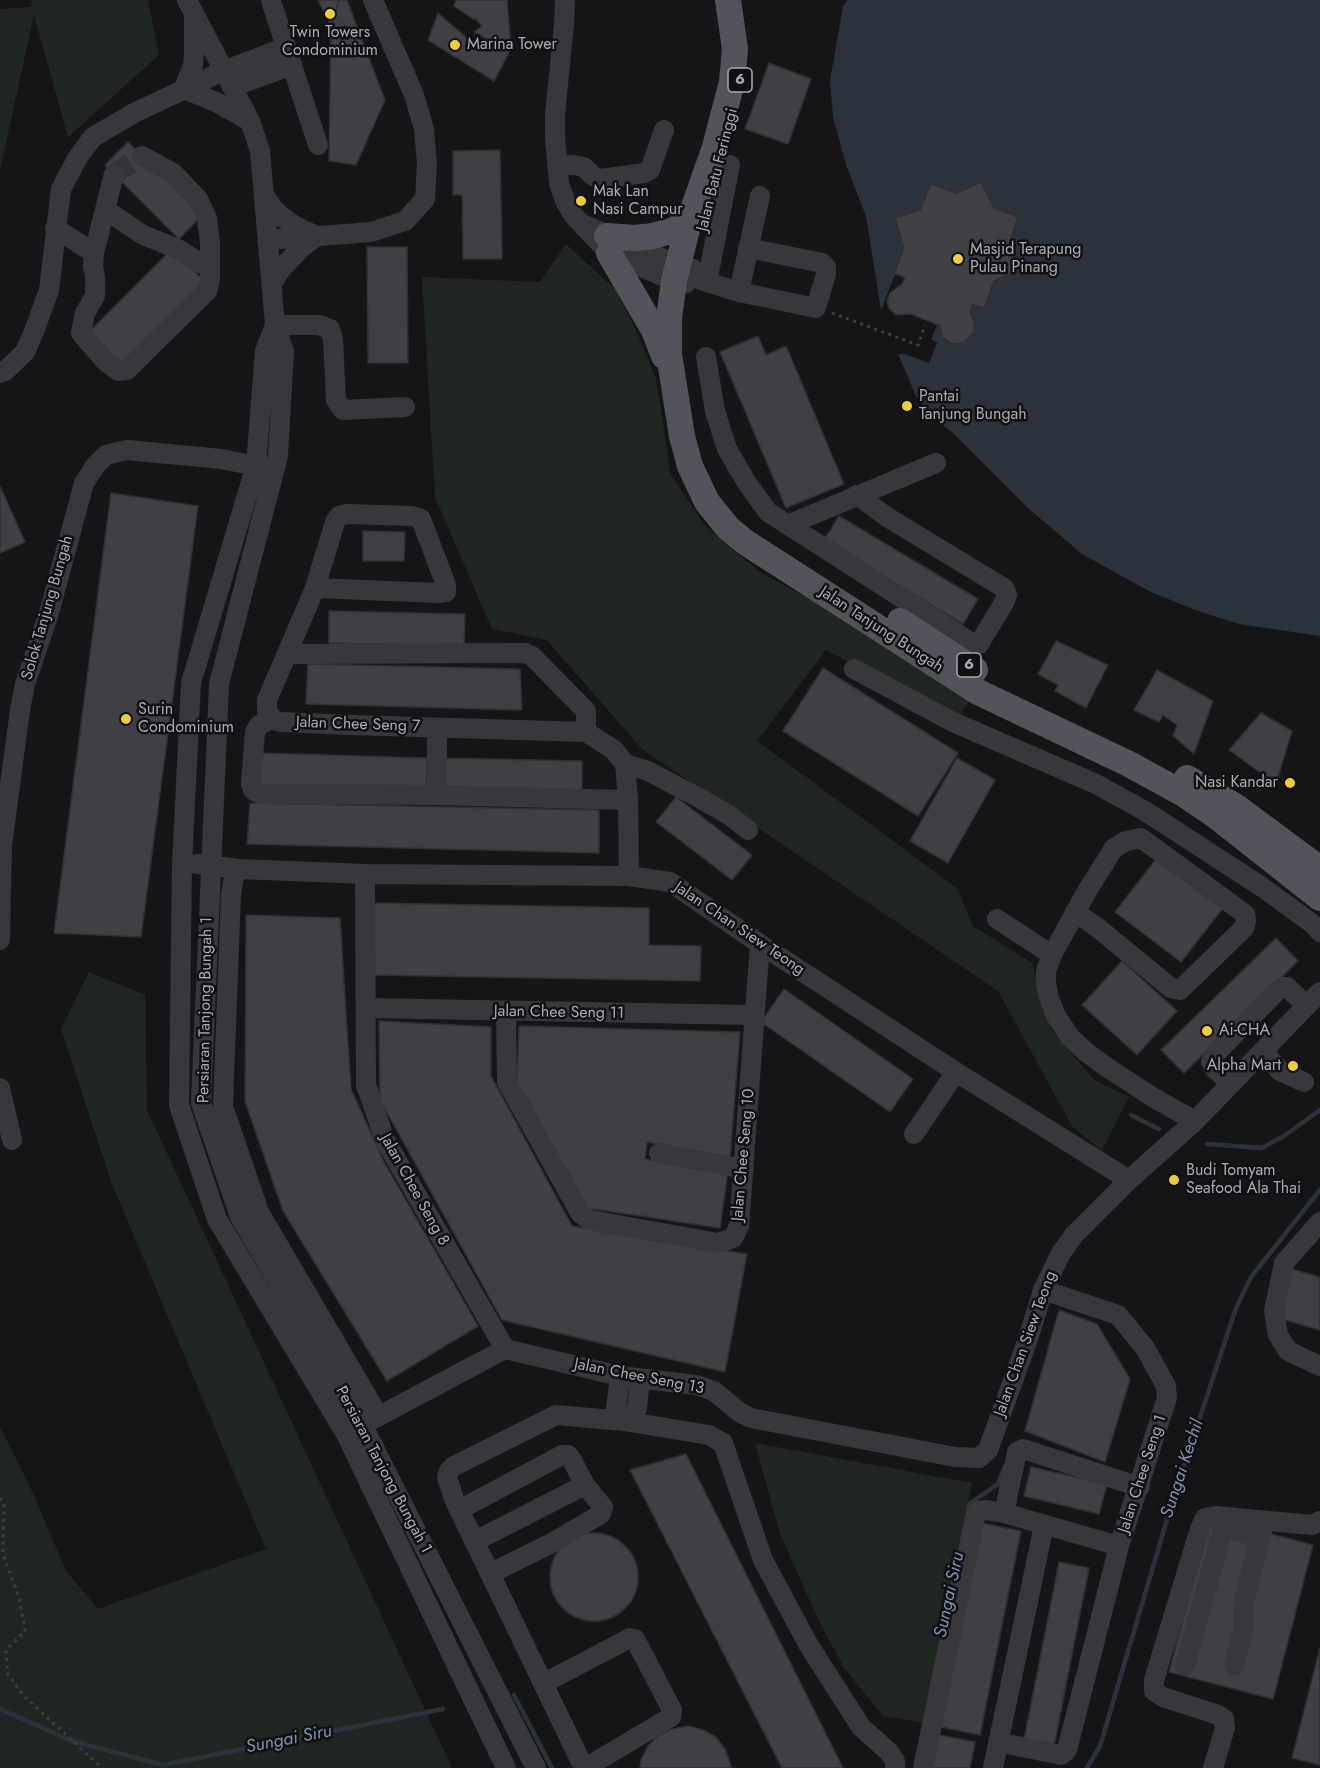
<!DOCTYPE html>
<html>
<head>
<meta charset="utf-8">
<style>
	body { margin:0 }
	canvas { display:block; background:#161517 }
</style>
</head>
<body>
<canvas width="1320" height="1768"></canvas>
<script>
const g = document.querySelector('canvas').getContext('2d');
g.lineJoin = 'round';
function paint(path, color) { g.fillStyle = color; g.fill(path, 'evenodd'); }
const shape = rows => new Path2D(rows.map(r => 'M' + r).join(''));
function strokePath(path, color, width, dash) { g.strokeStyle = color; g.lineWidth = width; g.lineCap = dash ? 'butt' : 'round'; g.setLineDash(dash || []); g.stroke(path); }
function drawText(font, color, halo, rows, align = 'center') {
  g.font = font + ' Jost,sans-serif'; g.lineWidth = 5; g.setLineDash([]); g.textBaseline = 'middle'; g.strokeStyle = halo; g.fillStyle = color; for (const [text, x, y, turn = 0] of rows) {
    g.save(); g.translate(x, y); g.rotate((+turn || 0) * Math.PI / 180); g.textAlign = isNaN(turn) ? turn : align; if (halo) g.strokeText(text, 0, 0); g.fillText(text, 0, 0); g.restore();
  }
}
const green = shape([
	[31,0,148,0,159,55,68,137,34,15,0,170,0,9,32,7],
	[566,244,616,290,639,337,656,379,671,475,706,527,761,573,887,640,970,698,968,704,960,714,949,713,826,650,757,741,957,888,973,926,1032,963,1050,1028,1094,1080,1129,1097,1102,1151,1072,1126,998,991,642,749,547,640,492,629,435,497,422,277,540,282],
	[89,972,145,995,147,1110,452,1768,0,1768,0,1427,31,1489,66,1571,98,1609,266,1549,112,1184,61,1029],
	[755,1443,972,1483,924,1723,883,1716,844,1668,819,1621,780,1534]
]);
const water = shape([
	[847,0,1320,0,1320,636,1239,624,1195,610,1149,591,1082,554,1028,508,954,434,932,416,916,396,898,354,905,354,929,362,937,343,931,339,937,325,940,326,942,336,946,341,955,344,974,321,970,313,972,305,984,308,1009,245,1018,217,931,184,881,310,866,216,846,165,833,117,830,80,843,7]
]);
const pier = shape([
	[981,182,994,208,1018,217,1009,245,1020,270,994,281,984,308,972,305,970,313,974,321,974,332,963,343,955,344,946,340,942,336,940,326,937,325,931,339,937,343,929,363,905,354,906,351,928,359,934,344,928,338,934,323,895,218,920,210,931,184,956,193]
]);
const stream = shape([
	[1131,1115,1159,1129],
	[1207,1144,1262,1148,1284,1136,1320,1110],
	[968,1513,969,1504,998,1484,1005,1466],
	[514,1695,552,1768],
	[0,1709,72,1741,163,1765,443,1709],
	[1087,1768,1100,1746,1174,1496,1236,1308,1251,1277,1320,1190]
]);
const building = shape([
	[318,0,339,0,331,27,318,0],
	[339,0,347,0,385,100,356,165,329,161,331,27,339,0],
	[456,0,507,0,511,49,494,81,428,40,438,13,481,50,489,40,474,32,482,26,476,19,473,19,454,6,456,0],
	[769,63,811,79,788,144,745,129,769,63],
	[128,142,202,215,179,239,105,165,128,142],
	[500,150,502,259,463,259,462,195,453,195,453,151,500,150],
	[981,182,994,208,1018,217,1009,245,1020,270,994,281,984,308,972,305,970,313,974,321,974,332,963,343,955,344,946,340,942,336,940,326,911,314,896,315,889,308,887,301,890,293,902,284,905,277,894,274,904,248,895,218,920,210,931,184,956,193,981,182],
	[367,247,407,247,408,363,368,363,367,247],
	[172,249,207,284,121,370,86,335,172,249],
	[758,336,766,355,786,346,844,484,786,508,720,352,758,336],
	[0,486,25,542,0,553,0,486],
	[111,493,198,506,141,937,54,933,111,493],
	[839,516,978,599,963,624,824,540,839,516],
	[363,531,405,532,404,561,363,561,363,531],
	[329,611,465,614,464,646,329,643,329,611],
	[1056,641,1108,665,1086,708,1055,691,1058,685,1038,674,1056,641],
	[308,664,520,669,522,710,306,704,308,664],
	[823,668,958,753,918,816,783,731,823,668],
	[1157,670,1213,701,1194,754,1173,736,1177,725,1163,715,1159,722,1134,710,1157,670],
	[1261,713,1292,731,1276,784,1229,750,1261,713],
	[259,753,427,758,426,794,258,789,259,753],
	[444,758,582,761,582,796,443,793,444,758],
	[957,758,995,780,948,863,910,841,957,758],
	[676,797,752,855,732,880,656,822,676,797],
	[250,803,599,810,599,853,247,844,250,803],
	[1157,858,1223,908,1181,962,1115,912,1157,858],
	[374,903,649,908,649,945,701,946,700,981,372,975,374,903],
	[246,915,340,918,351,1089,384,1162,478,1326,387,1381,283,1211,245,1101,246,915],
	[1276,938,1298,961,1184,1073,1161,1050,1276,938],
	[1122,961,1177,1011,1137,1055,1082,1005,1122,961],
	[784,989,913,1079,890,1112,761,1022,784,989],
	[379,1021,491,1027,491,1076,572,1226,747,1254,725,1372,502,1320,380,1100,379,1021],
	[519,1026,740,1032,730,1158,647,1142,645,1159,728,1171,720,1228,587,1208,517,1084,519,1026],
	[1291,1269,1320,1277,1320,1330,1278,1318,1291,1269],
	[1059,1310,1097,1324,1130,1379,1105,1462,1025,1431,1059,1310],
	[686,1454,843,1768,782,1768,630,1470,686,1454],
	[1031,1467,1107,1484,1099,1514,1024,1496,1031,1467],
	[1210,1518,1313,1545,1273,1699,1169,1672,1210,1518],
	[981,1523,1021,1531,980,1735,941,1727,981,1523],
	'550 1577a44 44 0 1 1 88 0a44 44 0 1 1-88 0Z',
	[1059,1562,1089,1568,1054,1746,1024,1740,1059,1562],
	[1320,1648,1320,1765,1292,1758,1320,1648],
	[688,1726,703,1730,716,1737,725,1749,732,1768,640,1768,641,1760,648,1746,659,1735,673,1729,688,1726],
	[939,1735,975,1742,970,1768,932,1768,939,1735]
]);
const minorTunnel = shape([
	[114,174,142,156]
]);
const path = shape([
	[832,313,918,345,925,325],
	[0,1498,4,1503,3,1554,19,1597,25,1631,6,1650,8,1675,24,1696,102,1768]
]);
const minor = shape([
	[187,0,250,121,260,151,275,325,284,351,278,456,219,684,201,1103,240,1217,362,1424,536,1768],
	[565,0,564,24,555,115,555,138,559,183,565,201,574,216,609,253,674,281,686,283],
	[271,1,318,145],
	[194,17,194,53,193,65,184,89,216,102,248,120],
	[232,87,292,65],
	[557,166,573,165,584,167,593,176,601,179,644,173,650,170,664,130],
	[264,195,273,208,281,216,295,226,317,236,301,248,281,269,273,282],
	[106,210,143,235,178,249,200,263,210,265],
	[582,224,678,265,693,269,701,280,707,282,739,292,816,308,826,274,826,267,822,263,748,248],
	[55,228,94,253,114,174],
	[268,240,371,232,405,221,425,199,427,164,424,129,414,95,373,0],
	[94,253,93,266,95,277,95,296,85,313,81,333,105,361,118,371,127,370,207,291,210,280,210,243,207,218,198,199,173,173,142,156],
	[707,282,730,165],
	[739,292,760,196],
	[275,325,265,351,256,465,191,683,182,864,179,1105,217,1219,346,1434,506,1768],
	[275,325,319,325,330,329,333,339,336,400,343,410,405,407],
	[706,357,715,411,727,449,747,483,768,512,972,643,979,644,1005,601,1007,595,1004,588,887,517,857,495],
	[0,373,5,371,25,352,35,329,49,290,61,189,78,157,93,137,134,113,223,71,286,47],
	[790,524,936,463],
	[315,588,439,593,446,592,446,585,421,519,412,516,347,514,339,516,335,522,315,588,267,700,267,710,272,719,280,722,352,725,586,732,614,750,625,764,628,800,629,876],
	[288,654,525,653,532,656,586,711,586,732],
	[854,669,953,722,1096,784,1145,811,1262,887,1314,925,1320,932],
	[272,719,259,725,255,732,251,783,253,790,260,794,437,795,628,800],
	[437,728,437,795],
	[625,764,648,771,701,799,729,815,748,830],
	[197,864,239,869,365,874,629,876,670,882,760,944,956,1072,1129,1180],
	[239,869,234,877,231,894,223,1106,259,1212,378,1415],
	[365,874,366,1085,385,1140,505,1349],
	[1075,912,1098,928,1171,988,1180,990,1244,928,1246,921,1245,914,1141,838,1126,841,1114,848,1087,891,1052,955,1046,971,1046,984,1049,998,1056,1016,1070,1037,1086,1052,1105,1066,1154,1098,1195,1121],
	[997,919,1052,955],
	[0,940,2,845,20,710,25,684,49,613,84,483,95,466,106,455,127,450,221,459,266,468],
	[366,1008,753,1015],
	[506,1012,507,1082,580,1213,590,1220,718,1243,733,1238,739,1226,760,944],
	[1263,1051,1280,1071,1304,1082],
	[1231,1084,1214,1068,1211,1062,1214,1055,1281,987,1287,987,1307,1006],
	[0,1088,12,1140],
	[914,1134,956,1072],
	[659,1153,744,1169],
	[1320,1222,1284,1263,1274,1311,1278,1335,1288,1351,1320,1366],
	[620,1376,616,1408,624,1421],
	[624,1421,637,1409,640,1378],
	[351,1431,505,1349,620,1376,696,1385,714,1391,739,1412,751,1418,955,1457,979,1458,988,1450,1028,1339,1043,1290,1061,1253,1074,1235,1129,1180,1195,1121,1320,992],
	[459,1510,562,1455,568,1455,572,1460,585,1485,475,1541],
	[1004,1513,1017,1452,1023,1449,1140,1487],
	[491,1573,550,1544,601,1514,603,1507,585,1485],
	[1185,1665,1222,1532,1233,1530,1261,1537],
	[1234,1665,1243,1632,1243,1606,1263,1526],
	[544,1683,630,1638,635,1639,672,1710,671,1717,585,1768],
	[998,1742,1061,1755,1067,1750,1119,1546,1167,1398,1166,1386,1145,1348,1118,1315,1043,1290],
	[584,1768,454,1499,447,1477,449,1471,454,1466,556,1415,624,1421,709,1435,723,1443,763,1560,808,1644,861,1727,889,1752,895,1761,895,1768],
	[923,1768,975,1517,978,1511,986,1510,1004,1513,1119,1546],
	[993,1768,1044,1525],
	[1213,1768,1225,1728,1224,1719,1218,1715,1163,1697,1154,1691,1154,1680,1200,1529,1205,1518,1216,1516,1312,1525,1320,1521]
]);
const major = shape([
	[728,0,735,49,732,82,715,147,689,221,674,281,669,318,669,354,682,436,690,466,707,502,728,528,745,542,978,692,1129,764,1182,793,1216,816,1320,898],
	[607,236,635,238,653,236,674,230,689,221],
	[609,253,654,330,664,356],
	[900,621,975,670],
	[1187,778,1235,806,1320,869]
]);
const markers = [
	[330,14,6,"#eece36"],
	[455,45,6,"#eece36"],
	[581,201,6,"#eece36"],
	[958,259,6,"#eece36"],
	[907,406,6,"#eece36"],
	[126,719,6,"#eece36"],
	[1290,783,6,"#eece36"],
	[1207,1031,6,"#eece36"],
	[1293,1066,6,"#eece36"],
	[1174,1180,6,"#eece36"]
];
const shields = [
	[740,80,24],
	[969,665,24]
];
const shieldNames = [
	["6",740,80],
	["6",969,665]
];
const poiNames = [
	["Twin Towers",330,33,"center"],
	["Condominium",330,51,"center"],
	["Marina Tower",467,45],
	["Mak Lan",593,192],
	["Nasi Campur",593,210],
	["Masjid Terapung",970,250],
	["Pulau Pinang",970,268],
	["Pantai",919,397],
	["Tanjung Bungah",919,415],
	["Surin",138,710],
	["Condominium",138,728],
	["Nasi Kandar",1278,783,"right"],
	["Ai-CHA",1219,1031],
	["Alpha Mart",1281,1066,"right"],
	["Budi Tomyam",1186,1171],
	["Seafood Ala Thai",1186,1189]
];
const streetNames = [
	["Jalan Batu Feringgi",718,170,-76],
	["Solok Tanjung Bungah",48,608,-74],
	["Jalan Tanjung Bungah",881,630,33],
	["Jalan Chee Seng 7",358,725,2],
	["Jalan Chan Siew Teong",739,929,34],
	["Persiaran Tanjong Bungah 1",206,1010,-89],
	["Jalan Chee Seng 11",559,1013,1],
	["Jalan Chee Seng 10",744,1155,-85],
	["Jalan Chee Seng 8",414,1190,61],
	["Jalan Chan Siew Teong",1026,1344,-70],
	["Jalan Chee Seng 13",639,1377,11],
	["Persiaran Tanjong Bungah 1",383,1470,62],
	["Jalan Chee Seng 1",1143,1474,-72]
];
const waterNames = [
	["Sungai Kechil",1183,1469,-72],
	["Sungai Siru",950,1595,-78],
	["Sungai Siru",289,1740,-11]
];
paint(green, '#202722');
paint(water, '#2c323b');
paint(pier, '#161517');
strokePath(stream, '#2c323b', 4.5);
paint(building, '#403f44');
strokePath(building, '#303033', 1.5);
strokePath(minorTunnel, '#333337', 20, [20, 10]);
strokePath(path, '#3d3d43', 3, [3, 4.5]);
strokePath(minor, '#37373c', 20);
strokePath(major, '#53535b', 26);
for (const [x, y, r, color] of markers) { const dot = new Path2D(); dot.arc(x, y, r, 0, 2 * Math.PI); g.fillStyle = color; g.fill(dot); strokePath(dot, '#111012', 2); }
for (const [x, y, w] of shields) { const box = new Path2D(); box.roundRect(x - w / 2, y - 12, w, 24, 4.5); g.fillStyle = '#111012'; g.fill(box); strokePath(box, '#a8aab7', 1.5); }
drawText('bold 15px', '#a8aab7', null, shieldNames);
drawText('16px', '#a8aab7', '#111012', poiNames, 'left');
drawText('16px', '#a8aab7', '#111012', streetNames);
drawText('italic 18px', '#7f92b2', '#111012', waterNames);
</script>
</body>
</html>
